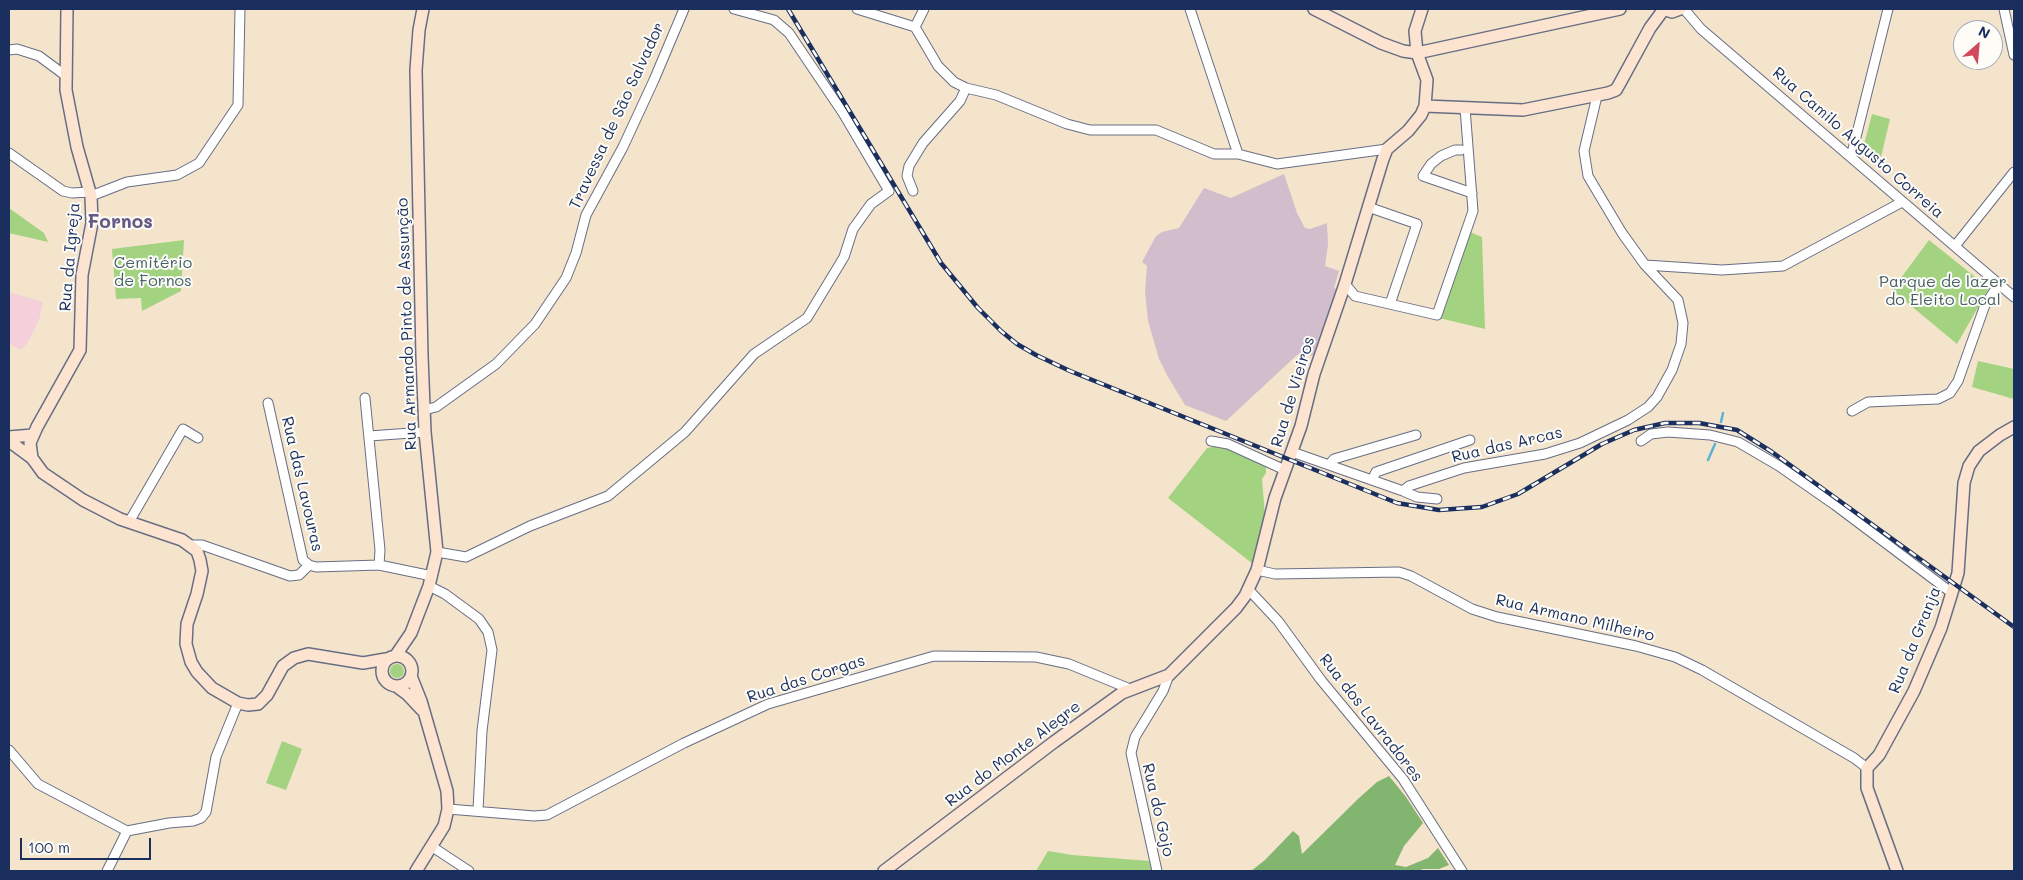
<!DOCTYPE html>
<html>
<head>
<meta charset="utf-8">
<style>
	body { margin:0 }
	#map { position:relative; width:2023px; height:880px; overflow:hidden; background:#f5e4cc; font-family:Mali,sans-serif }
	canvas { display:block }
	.frame { position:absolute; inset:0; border:10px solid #1b2f5e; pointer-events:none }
	.north { position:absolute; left:1953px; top:20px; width:50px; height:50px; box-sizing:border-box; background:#fdfcf7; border:1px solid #a3aaba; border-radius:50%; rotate:27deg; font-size:14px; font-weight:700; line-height:20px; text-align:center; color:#1b2f5e }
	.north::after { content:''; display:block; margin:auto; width:18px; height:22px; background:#d1495b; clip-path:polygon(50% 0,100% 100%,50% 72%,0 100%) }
	.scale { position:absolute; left:20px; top:838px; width:131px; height:22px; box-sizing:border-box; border:2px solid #1b2f5e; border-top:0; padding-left:6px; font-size:15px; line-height:18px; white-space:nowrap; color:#1b2f5e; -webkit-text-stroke:4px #fdfcf7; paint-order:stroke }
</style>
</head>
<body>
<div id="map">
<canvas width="2023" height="880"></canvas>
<div class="frame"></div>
<div class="north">N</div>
<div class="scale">100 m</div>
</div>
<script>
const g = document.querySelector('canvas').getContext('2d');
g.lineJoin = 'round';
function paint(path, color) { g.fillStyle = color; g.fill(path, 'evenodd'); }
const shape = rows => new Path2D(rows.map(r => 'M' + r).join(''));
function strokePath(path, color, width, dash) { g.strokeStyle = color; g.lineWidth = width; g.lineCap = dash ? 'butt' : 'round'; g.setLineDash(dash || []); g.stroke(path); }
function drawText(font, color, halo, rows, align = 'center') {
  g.font = font + ' Mali,sans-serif'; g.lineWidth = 4; g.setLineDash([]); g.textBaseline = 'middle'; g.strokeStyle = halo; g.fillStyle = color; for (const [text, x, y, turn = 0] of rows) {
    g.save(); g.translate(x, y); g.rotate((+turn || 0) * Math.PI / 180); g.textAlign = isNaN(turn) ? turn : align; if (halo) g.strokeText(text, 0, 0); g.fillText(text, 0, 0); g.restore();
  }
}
const built = shape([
	[9,292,43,302,39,320,28,342,21,350,9,344]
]);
const industrial = shape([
	[1284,174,1297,213,1305,228,1310,229,1327,223,1328,245,1325,266,1339,271,1334,288,1337,289,1315,356,1297,355,1226,421,1185,405,1168,377,1159,359,1148,321,1145,292,1147,266,1142,262,1156,236,1162,232,1179,228,1204,188,1231,198]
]);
const green = shape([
	[1872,114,1890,119,1881,157,1862,152],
	[9,208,44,233,48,242,9,233],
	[1470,232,1482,237,1485,329,1439,318],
	[184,240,181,291,142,311,141,298,116,299,112,249],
	[1929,240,1989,288,1957,344,1892,290],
	[1978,361,2014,369,2014,399,1972,387],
	[1223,445,1266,465,1266,473,1262,479,1265,516,1253,564,1168,498,1207,448],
	'390 671a7 7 0 1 1 14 0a7 7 0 1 1-14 0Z',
	[282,741,302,749,286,790,266,783],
	[1048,851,1072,855,1150,861,1152,871,1036,871]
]);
const forest = shape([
	[1389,776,1406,797,1423,823,1404,846,1395,865,1406,867,1428,858,1438,848,1449,865,1439,869,1423,869,1418,871,1251,871,1265,860,1293,831,1299,836,1302,854,1359,798,1377,782]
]);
const stream = shape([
	[1721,422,1723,413],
	[1708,460,1715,444]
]);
const street = shape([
	[857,9,915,27,938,66,954,82,966,88,996,95,1067,124,1090,130,1156,130,1214,154,1238,154,1277,164,1387,149],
	[1190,9,1238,154],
	[1684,9,1701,29,2014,297],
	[2004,9,2014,55],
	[915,27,924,9],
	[9,50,17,49,39,56,66,76],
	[1461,150,1455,150,1441,156,1431,164,1423,176,1472,193],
	[9,153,63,191,72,193,90,192],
	[1851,157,1888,9],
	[913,191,907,176,909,166,923,143,960,101,966,88],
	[91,196,127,182,177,175,199,163,238,105,240,9],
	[1368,207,1417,224,1390,304],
	[1955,246,2014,172],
	[1645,265,1722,270,1783,266,1902,202],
	[1345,284,1355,296,1437,315,1473,211,1465,108],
	[365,398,380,550,379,565],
	[268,403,303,560,309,565,316,567,379,565,432,576],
	[424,410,436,407,496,364,535,324,566,278,576,253,586,215,623,147,654,80,684,9],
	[1852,411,1868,402,1938,399,1950,393,1958,381,1985,305,1999,284],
	[369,436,425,432],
	[1211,441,1228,444,1285,470],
	[1641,441,1651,434,1668,432,1710,435,1738,442,1779,466,1835,505,1952,593],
	[1292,452,1403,491,1409,486,1464,468,1545,454,1580,443,1628,420,1648,407,1657,397,1672,370,1681,344,1683,323,1678,300,1645,265,1622,233,1588,176,1584,151,1597,96],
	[1329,465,1334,459,1416,435],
	[1372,480,1376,472,1470,440],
	[1403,491,1417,497,1437,499],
	[129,522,183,429,198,438],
	[190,545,202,545,290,576,299,575,309,565],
	[437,552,466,557,530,526,608,496,685,432,754,354,807,318,844,257,853,229,871,204,889,191,843,113,789,33,774,20,734,9],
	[1257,570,1275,574,1399,572,1411,576,1472,609,1497,617,1636,646,1675,657,1702,670,1854,758,1867,768],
	[429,586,445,594,479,619,488,632,492,650,482,731,478,810],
	[1248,589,1278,621,1321,680,1403,779,1462,871],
	[9,750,38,784,127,831,169,823,193,821,201,818,206,812,216,757,238,703],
	[448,809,534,816,547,815,684,743,768,704,934,656,1036,657,1069,664,1130,689],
	[431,846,469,871],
	[107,871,127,831],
	[1157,871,1131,753,1135,737,1163,691,1169,675]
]);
const secondary = shape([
	[67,9,66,90,77,147,91,196,92,223,82,275,80,350,37,427,30,443,32,458,43,473,83,500,120,519,182,540,197,551,200,560,202,571,197,594,187,624,186,644,191,662,197,672,212,688,238,703,248,705,258,704,267,695,283,666,294,658,308,654,363,663,386,659],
	[1314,9,1381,43,1403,51,1417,53,1620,9],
	[1664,9,1672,12,1680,9],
	[1425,106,1523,110,1608,93,1616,90,1620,83,1650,28,1664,9],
	[9,437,33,435],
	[9,441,32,458],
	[396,655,411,633,429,586,437,552,425,432,422,356,416,70,419,30,423,9],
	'382 671a15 15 0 1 1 30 0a15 15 0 1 1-30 0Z',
	[411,676,421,701,447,791,448,809,444,826,416,871],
	[396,686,407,694,422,710],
	[884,871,1054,742,1122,693,1169,675,1236,608,1245,596,1257,570,1275,498,1301,426,1314,374,1345,284,1383,159,1387,149,1408,131,1421,115,1425,106,1427,80,1417,53,1415,31,1422,9],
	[1897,871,1867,788,1867,768,1879,755,1914,691,1941,628,1958,573,1964,483,1969,466,1979,451,2000,435,2014,427]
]);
const rail = shape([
	[788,9,941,263,978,308,1001,331,1017,344,1036,355,1070,371,1397,503,1439,510,1482,507,1518,494,1602,444,1634,430,1665,423,1699,423,1737,430,1772,452,2014,627]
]);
const streetNames = [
	["Travessa de São Salvador",617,116,-65],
	["Rua Camilo Augusto Correia",1858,143,41],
	["Rua da Igreja",70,257,-85],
	["Rua Armando Pinto de Assunção",407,324,-92],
	["Rua de Vieiros",1293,392,-73],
	["Rua das Arcas",1507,445,-13],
	["Rua das Lavouras",302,484,77],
	["Rua Armano Milheiro",1575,618,13],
	["Rua da Granja",1915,640,-68],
	["Rua das Corgas",806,679,-18],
	["Rua dos Lavradores",1371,718,52],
	["Rua do Monte Alegre",1013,754,-37],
	["Rua do Gojo",1158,810,77]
];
const parkNames = [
	["Cemitério",153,263],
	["de Fornos",153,281],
	["Parque de lazer",1943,282],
	["do Eleito Local",1943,300]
];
const quarterNames = [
	["Fornos",120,222]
];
paint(built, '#f5cfda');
paint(industrial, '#d1bdcb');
paint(green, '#a3d381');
paint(forest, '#82b56f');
strokePath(stream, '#5ab3d7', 2.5);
strokePath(street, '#676e84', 11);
strokePath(secondary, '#676e84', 14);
strokePath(street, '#fff', 9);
strokePath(secondary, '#fde4d1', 11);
strokePath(rail, '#1b2f5e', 4.5);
strokePath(rail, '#fdfcf7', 2.5, [8]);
drawText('16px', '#1b2f5e', '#fdfcf7', streetNames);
drawText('16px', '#446068', '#fdfcf7', parkNames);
drawText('bold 19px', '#665b84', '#fdfcf7', quarterNames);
</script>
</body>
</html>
